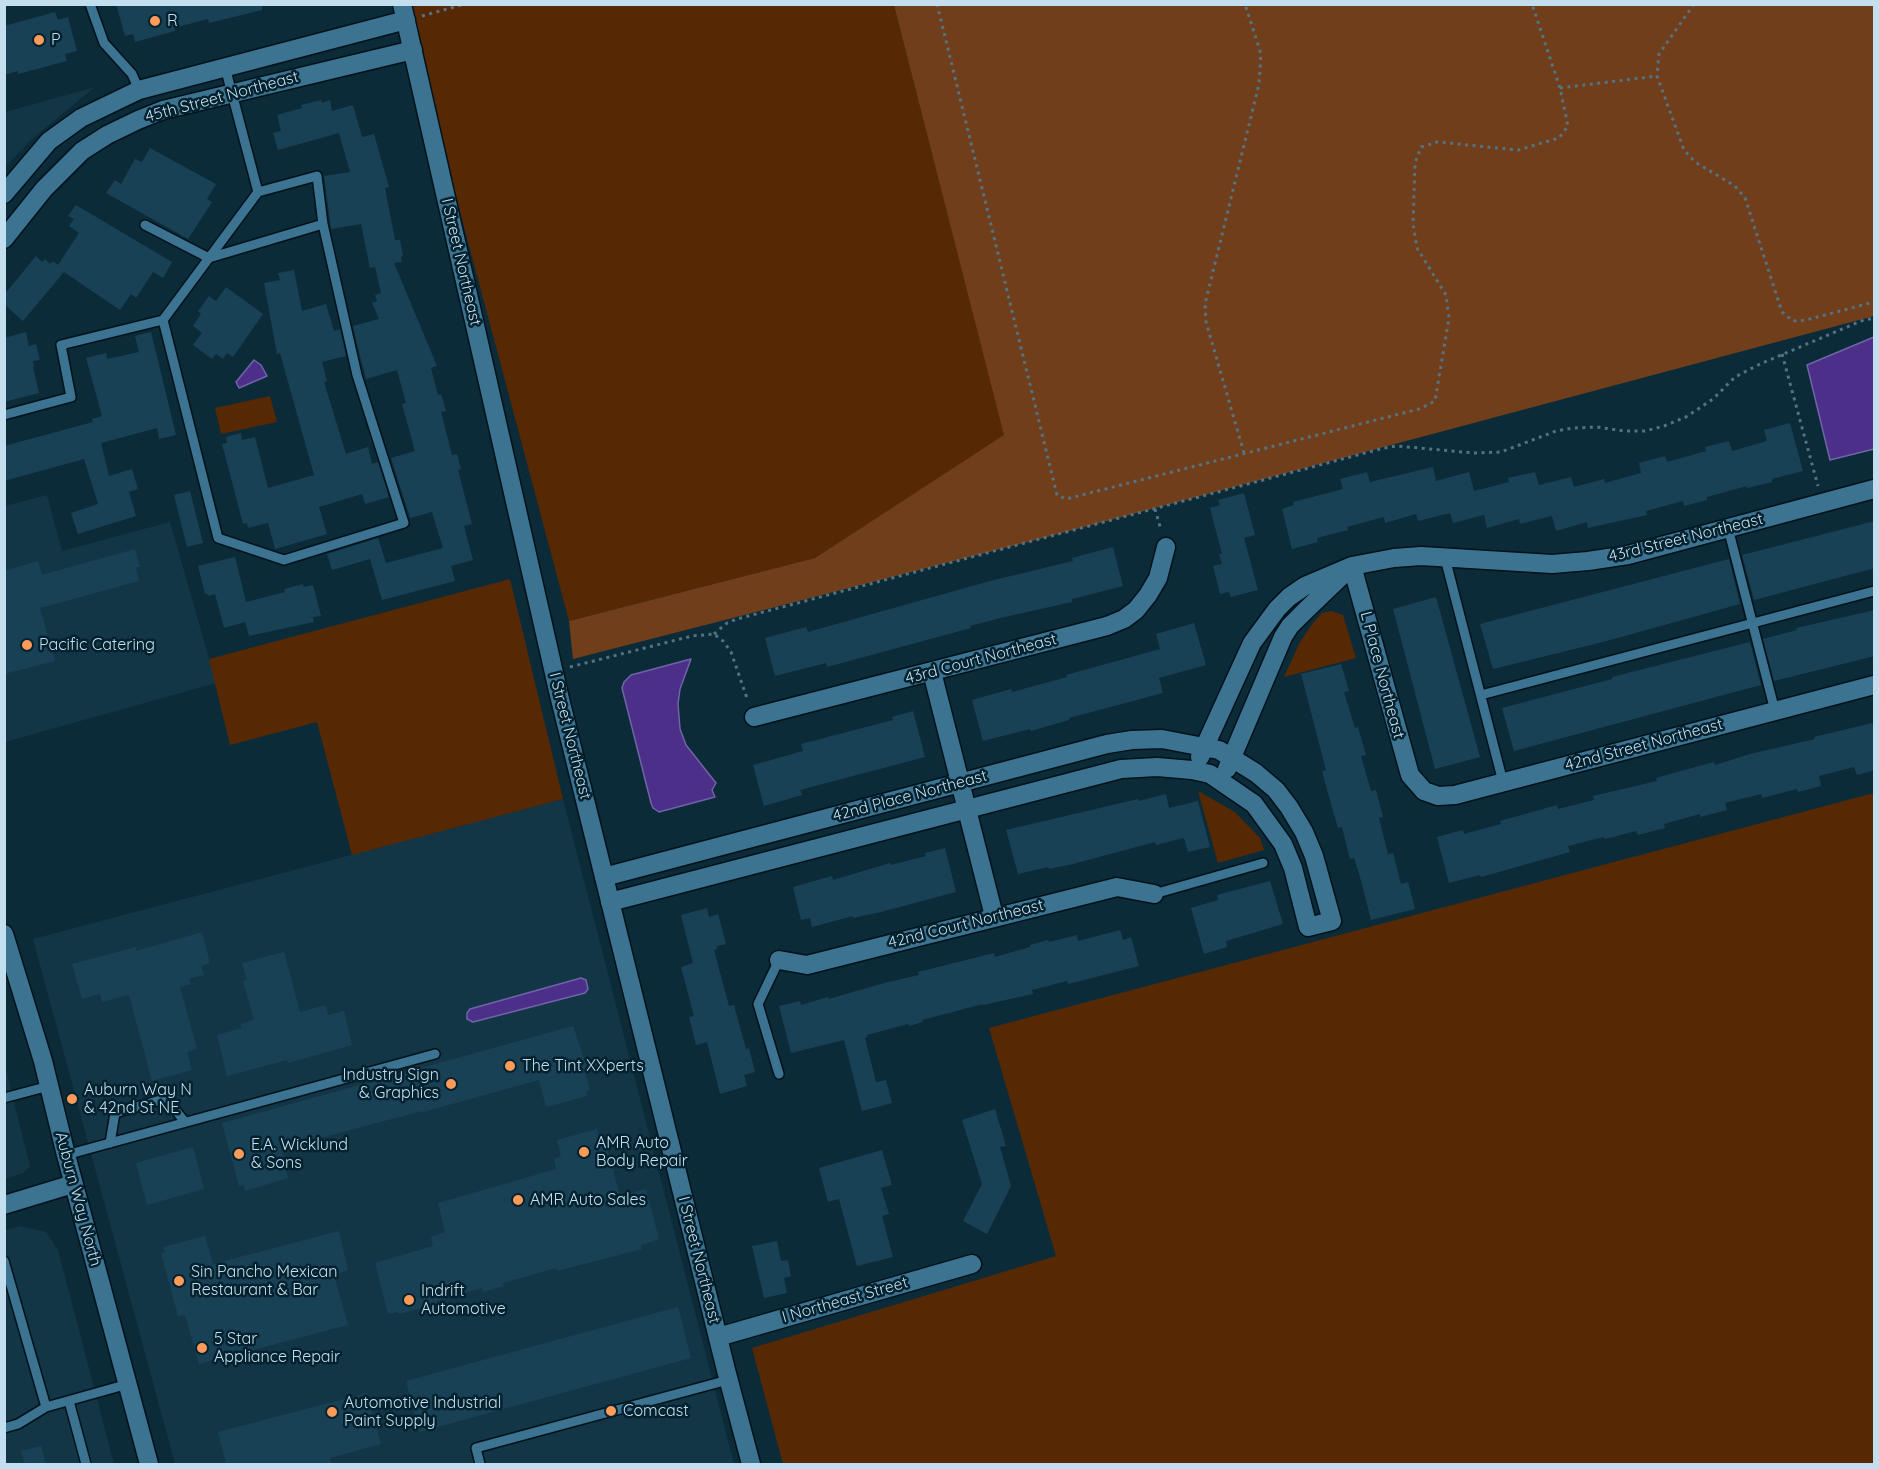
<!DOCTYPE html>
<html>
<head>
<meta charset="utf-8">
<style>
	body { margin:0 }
	#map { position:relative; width:1879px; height:1469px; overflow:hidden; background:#0c2b39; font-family:Quicksand,sans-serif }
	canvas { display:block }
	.frame { position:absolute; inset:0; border:6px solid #c3dfef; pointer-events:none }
</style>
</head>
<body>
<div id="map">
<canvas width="1879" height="1469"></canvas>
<div class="frame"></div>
</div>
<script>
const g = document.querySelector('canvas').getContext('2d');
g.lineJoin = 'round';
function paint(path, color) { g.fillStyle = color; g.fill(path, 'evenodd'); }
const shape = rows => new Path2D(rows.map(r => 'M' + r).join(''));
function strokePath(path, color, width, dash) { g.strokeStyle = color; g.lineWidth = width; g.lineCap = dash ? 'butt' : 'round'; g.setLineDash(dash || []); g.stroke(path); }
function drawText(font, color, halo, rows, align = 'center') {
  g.font = font + ' Quicksand,sans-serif'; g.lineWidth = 5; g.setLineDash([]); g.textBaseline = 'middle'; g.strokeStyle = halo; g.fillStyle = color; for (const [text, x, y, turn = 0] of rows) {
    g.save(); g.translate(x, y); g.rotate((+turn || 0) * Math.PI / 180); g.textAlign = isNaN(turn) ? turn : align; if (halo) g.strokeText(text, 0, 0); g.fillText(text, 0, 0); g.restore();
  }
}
const built = shape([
	[95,87,32,139,5,167,5,112],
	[47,495,62,551,170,522,216,683,5,742,5,506],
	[563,799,734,1464,175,1464,33,939],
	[4,1062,30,1167,23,1173,5,1179],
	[21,1226,46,1232,58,1250,114,1464,5,1464,5,1230]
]);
const green = shape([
	[405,5,894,5,1005,435,815,558,569,621],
	[270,396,277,422,221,434,215,408],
	[510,579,563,799,352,855,317,722,230,745,209,659],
	[1331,611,1343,615,1356,658,1284,677,1300,642,1313,623,1322,613],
	[1198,791,1235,812,1260,838,1264,850,1218,863],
	[1874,793,1874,1464,783,1464,752,1348,1056,1256,989,1028]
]);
const forest = shape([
	[894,5,1874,5,1874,316,1032,541,573,659,569,621,815,558,1004,435]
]);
const water = shape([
	[1874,337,1874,449,1830,460,1807,365,1874,337],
	[254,360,261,365,267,376,239,388,236,382,254,360],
	[691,659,680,689,678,704,680,729,686,745,716,783,712,790,715,797,659,812,653,808,651,803,622,688,624,682,631,675,691,659],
	[581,978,586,980,588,989,585,993,473,1022,467,1019,467,1013,470,1009,581,978]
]);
const building = shape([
	[116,4,262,4,262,10,209,23,208,19,174,28,175,31,135,42,133,34,125,36],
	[55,12,58,20,68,17,77,51,65,54,67,61,18,74,18,71,4,75,4,26],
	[321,100,322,103,330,100,332,111,353,105,362,137,374,134,389,187,385,188,395,240,400,240,403,256,401,257,402,262,394,263,437,366,431,368,438,395,441,394,446,411,441,412,452,455,457,454,461,469,458,470,472,524,464,526,473,560,451,566,455,581,382,600,370,559,332,570,327,554,378,538,386,563,443,548,432,512,410,518,391,458,415,451,402,404,406,403,397,370,366,379,359,352,353,326,379,319,372,303,377,301,375,295,381,293,375,267,370,268,361,224,331,229,324,176,350,172,339,133,278,150,273,133,281,131,277,115,302,108,301,105],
	[150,148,216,184,207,199,212,202,188,239,106,193,115,180,121,184,135,159,142,162],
	[76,205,172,262,163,278,153,272,136,298,131,294,120,310,64,272,23,321,4,304,4,295,36,256,42,262,45,259,50,264,53,261,58,265,79,233,69,226,74,219,68,216],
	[294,270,302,311,326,304,334,331,340,329,346,356,322,362,327,381,324,382,346,454,368,447,372,464,378,462,389,497,365,504,362,494,319,507,327,534,275,549,268,523,248,528,247,523,243,524,222,444,227,443,226,437,241,433,242,440,255,437,268,488,314,475,280,353,277,354,264,283,280,280,278,273],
	[226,287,263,314,233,357,227,353,223,359,216,354,212,359,193,345,202,333,193,326,201,314,198,311,209,296,216,301],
	[26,332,29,346,36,344,40,360,33,361,34,367,33,367,39,393,4,402,4,338],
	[151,332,176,435,159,439,157,428,101,443,109,476,132,469,138,489,129,492,136,516,78,534,71,513,98,504,84,459,4,481,4,446,93,422,92,419,102,416,86,358,106,353,107,359,139,352,135,336],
	[1790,423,1803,471,1772,479,1772,482,1747,488,1747,486,1707,497,1707,500,1684,506,1683,501,1646,511,1647,515,1588,528,1587,522,1556,531,1552,516,1520,524,1519,519,1487,528,1484,515,1453,523,1450,513,1418,521,1416,514,1385,523,1384,517,1347,527,1348,530,1317,538,1318,542,1292,549,1282,509,1294,505,1293,502,1343,489,1340,479,1367,472,1370,482,1433,467,1436,481,1469,472,1474,491,1509,482,1508,478,1535,472,1539,485,1571,477,1574,487,1604,479,1605,483,1641,473,1639,463,1665,456,1667,462,1706,451,1705,447,1729,441,1732,451,1767,441,1764,430],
	[190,491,203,543,187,547,174,495],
	[1244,493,1255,535,1244,538,1258,590,1231,597,1229,592,1220,594,1213,566,1222,564,1219,554,1222,554,1210,508,1220,505,1218,500],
	[1875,521,1875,568,1754,600,1742,555],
	[1113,547,1123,586,1072,599,1072,602,1000,618,970,626,971,628,827,667,826,663,775,676,765,638,806,627,808,632,990,581,1073,561,1072,558],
	[135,549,140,567,136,567,139,581,40,608,55,661,4,674,4,571,38,561,42,575],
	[235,557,246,602,285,592,284,589,303,584,304,587,313,585,321,616,313,617,314,622,249,636,245,622,224,628,215,594,208,596,207,593,205,594,198,566],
	[1729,559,1740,604,1603,642,1493,669,1480,624],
	[1436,597,1480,757,1435,769,1393,609],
	[1875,610,1875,656,1774,681,1763,639,1797,630,1796,628],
	[1194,623,1206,665,1159,678,1163,693,1069,718,1069,720,1031,731,1030,729,983,741,972,700,1011,689,1012,692,1067,677,1066,675,1160,649,1156,634],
	[1750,642,1761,685,1514,751,1502,708,1612,679,1612,677],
	[1341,664,1349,691,1344,692,1355,728,1358,727,1366,755,1361,756,1371,791,1376,790,1383,817,1379,818,1388,854,1393,853,1401,884,1408,882,1415,909,1371,920,1360,877,1354,858,1350,859,1342,827,1338,828,1329,797,1322,771,1326,770,1301,674],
	[913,711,925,757,800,790,802,795,764,806,753,765,803,751,801,744,893,720,892,717],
	[1872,723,1875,732,1875,770,1857,775,1854,767,1819,776,1821,786,1798,792,1797,789,1762,798,1761,794,1725,803,1727,810,1700,817,1700,814,1664,824,1665,828,1638,835,1636,831,1605,839,1604,837,1568,846,1570,852,1481,877,1480,875,1449,883,1437,837,1463,830,1464,834,1501,824,1500,821,1557,805,1558,809,1594,800,1593,796,1657,781,1656,778,1688,769,1714,762,1715,765,1750,754,1815,739,1814,737],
	[1166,794,1169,808,1198,801,1210,847,1188,852,1184,838,1156,845,1155,842,1073,864,1049,869,1048,867,1018,874,1006,830,1138,799,1139,801],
	[945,848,956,892,881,912,853,918,853,916,812,927,810,918,801,920,793,887,832,876,833,880,890,863,891,865,926,856,925,853],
	[1270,881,1283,924,1226,941,1227,947,1204,954,1191,908,1218,900,1217,895],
	[707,908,709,917,718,914,726,944,717,946,717,949,714,950,729,1006,734,1005,746,1049,749,1048,755,1072,744,1075,747,1086,720,1094,707,1042,696,1045,689,1017,694,1016,681,967,693,963,681,915],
	[1120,930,1123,940,1131,937,1139,966,1068,984,1067,981,1032,990,1033,994,983,1005,983,1004,922,1020,923,1022,909,1026,908,1024,867,1035,867,1037,865,1038,876,1082,886,1080,892,1103,862,1111,844,1040,791,1053,779,1006,800,1001,801,1005,828,997,829,999,884,983,919,975,918,972,994,953,995,957,1030,947,1030,945,1048,940,1049,942,1077,935,1078,941],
	[202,932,210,963,201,966,204,975,189,979,191,984,180,987,197,1049,187,1052,192,1070,152,1081,129,995,102,1002,100,994,82,999,72,964,136,947,136,951],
	[284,952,300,1012,326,1005,328,1015,344,1011,352,1045,288,1063,287,1060,227,1076,217,1035,242,1028,240,1024,254,1020,243,981,247,980,242,963],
	[573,1026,587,1067,584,1068,590,1090,586,1091,587,1096,546,1107,539,1080,423,1112,422,1111,309,1141,310,1145,282,1153,288,1178,245,1191,244,1185,239,1186,222,1123],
	[995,1109,1006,1146,1000,1147,1011,1186,987,1234,963,1221,982,1184,962,1120],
	[597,1129,598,1134,603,1133,620,1196,646,1189,659,1239,641,1245,642,1249,557,1271,556,1268,503,1283,504,1286,483,1292,482,1288,437,1301,437,1304,399,1314,398,1312,388,1314,375,1263,433,1246,431,1237,445,1232,438,1203,556,1169,554,1159,561,1156,557,1140],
	[193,1147,204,1189,147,1205,136,1163],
	[882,1150,892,1185,881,1188,889,1214,882,1216,893,1257,857,1266,839,1199,828,1202,819,1168],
	[339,1231,348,1270,334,1275,348,1325,199,1364,185,1315,178,1316,161,1253,165,1252,163,1247,205,1236,213,1264],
	[777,1241,781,1261,788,1260,791,1276,784,1278,787,1293,764,1298,752,1246],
	[678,1307,691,1358,419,1432,406,1381],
	[367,1393,381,1444,330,1458,332,1464,226,1464,218,1432],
	[41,1446,46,1464,25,1464,21,1451]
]);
const path = shape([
	[937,4,1057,495,1066,499,1419,409,1435,401,1449,318,1446,295,1417,248,1413,224,1415,163,1421,147,1437,142,1518,150,1559,138,1568,126,1560,88,1532,4],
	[1694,4,1659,54,1657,76,1684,150,1695,162,1735,186,1745,198,1782,312,1793,321,1806,320,1874,302],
	[422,16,465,4],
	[1560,88,1657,76],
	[1782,354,1818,486],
	[1244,453,1206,322,1205,304,1259,84,1261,54,1245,4],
	[1155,509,1161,530],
	[714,634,727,623,737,619,1384,448,1397,446,1474,453,1501,452,1556,431,1574,428,1597,427,1624,431,1645,431,1664,426,1686,417,1713,399,1735,377,1760,364,1861,321,1874,318],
	[570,667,692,636,714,634,723,641,731,652,748,701]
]);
const lane = shape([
	[90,4,104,43,132,74,139,90],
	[225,67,258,192,163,320,218,538,284,560,404,523,357,375,323,224,317,176,258,192],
	[145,225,209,258,323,224],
	[4,415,71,397,61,345,163,320],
	[1728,528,1775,711],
	[1445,558,1503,782],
	[1481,695,1874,591],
	[1154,894,1263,863],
	[779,960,758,1004,779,1074],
	[4,1098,49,1086],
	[110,1143,115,1113,164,1099,168,1101,185,1122],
	[66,1155,435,1054],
	[4,1261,46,1407,128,1384],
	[69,1401,86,1464],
	[4,1428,18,1424,46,1407],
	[480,1464,476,1448,728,1380]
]);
const street = shape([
	[1874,489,1628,555,1588,561,1552,564,1421,556,1394,558,1352,566,1410,775,1424,791,1438,796,1455,795,1874,685],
	[932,672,994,916],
	[754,717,1107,626,1124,619,1136,610,1148,595,1158,578,1166,547],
	[1200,757,1252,643,1277,609,1289,597,1305,586,1352,566,1305,611,1290,626,1283,637,1227,769],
	[604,877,1107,744,1132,740,1162,739,1219,750,1256,773,1276,790,1289,807,1304,832,1314,856,1332,921,1308,927,1293,868,1283,844,1254,804,1210,774,1192,770,1157,767,1121,769,610,902],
	[779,960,807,965,1117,887,1154,894],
	[4,1205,73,1184],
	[718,1337,972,1264]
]);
const secondary = shape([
	[402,4,559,695,726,1370,751,1464],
	[4,194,49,141,81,118,139,90,406,20],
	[4,239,44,189,82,151,107,135,138,120,163,110,413,50],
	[4,934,43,1061,66,1155,149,1464]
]);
const markers = [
	[155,21,6,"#fe9b58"],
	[39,40,6,"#fe9b58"],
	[27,645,6,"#fe9b58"],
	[510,1066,6,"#fe9b58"],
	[451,1084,6,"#fe9b58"],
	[72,1099,6,"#fe9b58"],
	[584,1152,6,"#fe9b58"],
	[239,1154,6,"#fe9b58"],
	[518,1200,6,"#fe9b58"],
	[179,1281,6,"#fe9b58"],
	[409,1300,6,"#fe9b58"],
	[202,1348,6,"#fe9b58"],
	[611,1411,6,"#fe9b58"],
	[332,1412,6,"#fe9b58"]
];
const poiNames = [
	["R",167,21],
	["P",51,40],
	["Pacific Catering",39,645],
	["The Tint XXperts",522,1066],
	["Industry Sign",439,1075,"right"],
	["& Graphics",439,1093,"right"],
	["Auburn Way N",84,1090],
	["& 42nd St NE",84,1108],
	["AMR Auto",596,1143],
	["Body Repair",596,1161],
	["E.A. Wicklund",251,1145],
	["& Sons",251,1163],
	["AMR Auto Sales",530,1200],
	["Sin Pancho Mexican",191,1272],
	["Restaurant & Bar",191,1290],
	["Indrift",421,1291],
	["Automotive",421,1309],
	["5 Star",214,1339],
	["Appliance Repair",214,1357],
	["Automotive Industrial",344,1403],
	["Paint Supply",344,1421],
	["Comcast",623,1411]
];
const streetNames = [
	["45th Street Northeast",222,97,-15],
	["I Street Northeast",461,262,77],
	["43rd Street Northeast",1686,538,-14],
	["43rd Court Northeast",981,659,-15],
	["L Place Northeast",1382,675,75],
	["I Street Northeast",570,736,76],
	["42nd Street Northeast",1644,745,-15],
	["42nd Place Northeast",910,796,-15],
	["42nd Court Northeast",966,924,-14],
	["Auburn Way North",78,1199,75],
	["I Street Northeast",699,1260,76],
	["I Northeast Street",845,1300,-16]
];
paint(built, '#133647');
paint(green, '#562904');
paint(forest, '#703e1a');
paint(water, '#4c2f89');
strokePath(water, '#7064a8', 1.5);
paint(building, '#194155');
strokePath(lane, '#02121b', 12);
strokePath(street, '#02121b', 21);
strokePath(secondary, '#02121b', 21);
strokePath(path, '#547281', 3, [3, 4.5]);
strokePath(lane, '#3b7390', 9);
strokePath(street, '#3b7390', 18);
strokePath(secondary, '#3b7390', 18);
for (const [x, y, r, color] of markers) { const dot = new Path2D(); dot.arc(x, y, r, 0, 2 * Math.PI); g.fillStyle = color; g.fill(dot); strokePath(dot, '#03212f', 2); }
drawText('16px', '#c3dfef', '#03212f', poiNames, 'left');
drawText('16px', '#c3dfef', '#03212f', streetNames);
</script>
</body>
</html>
